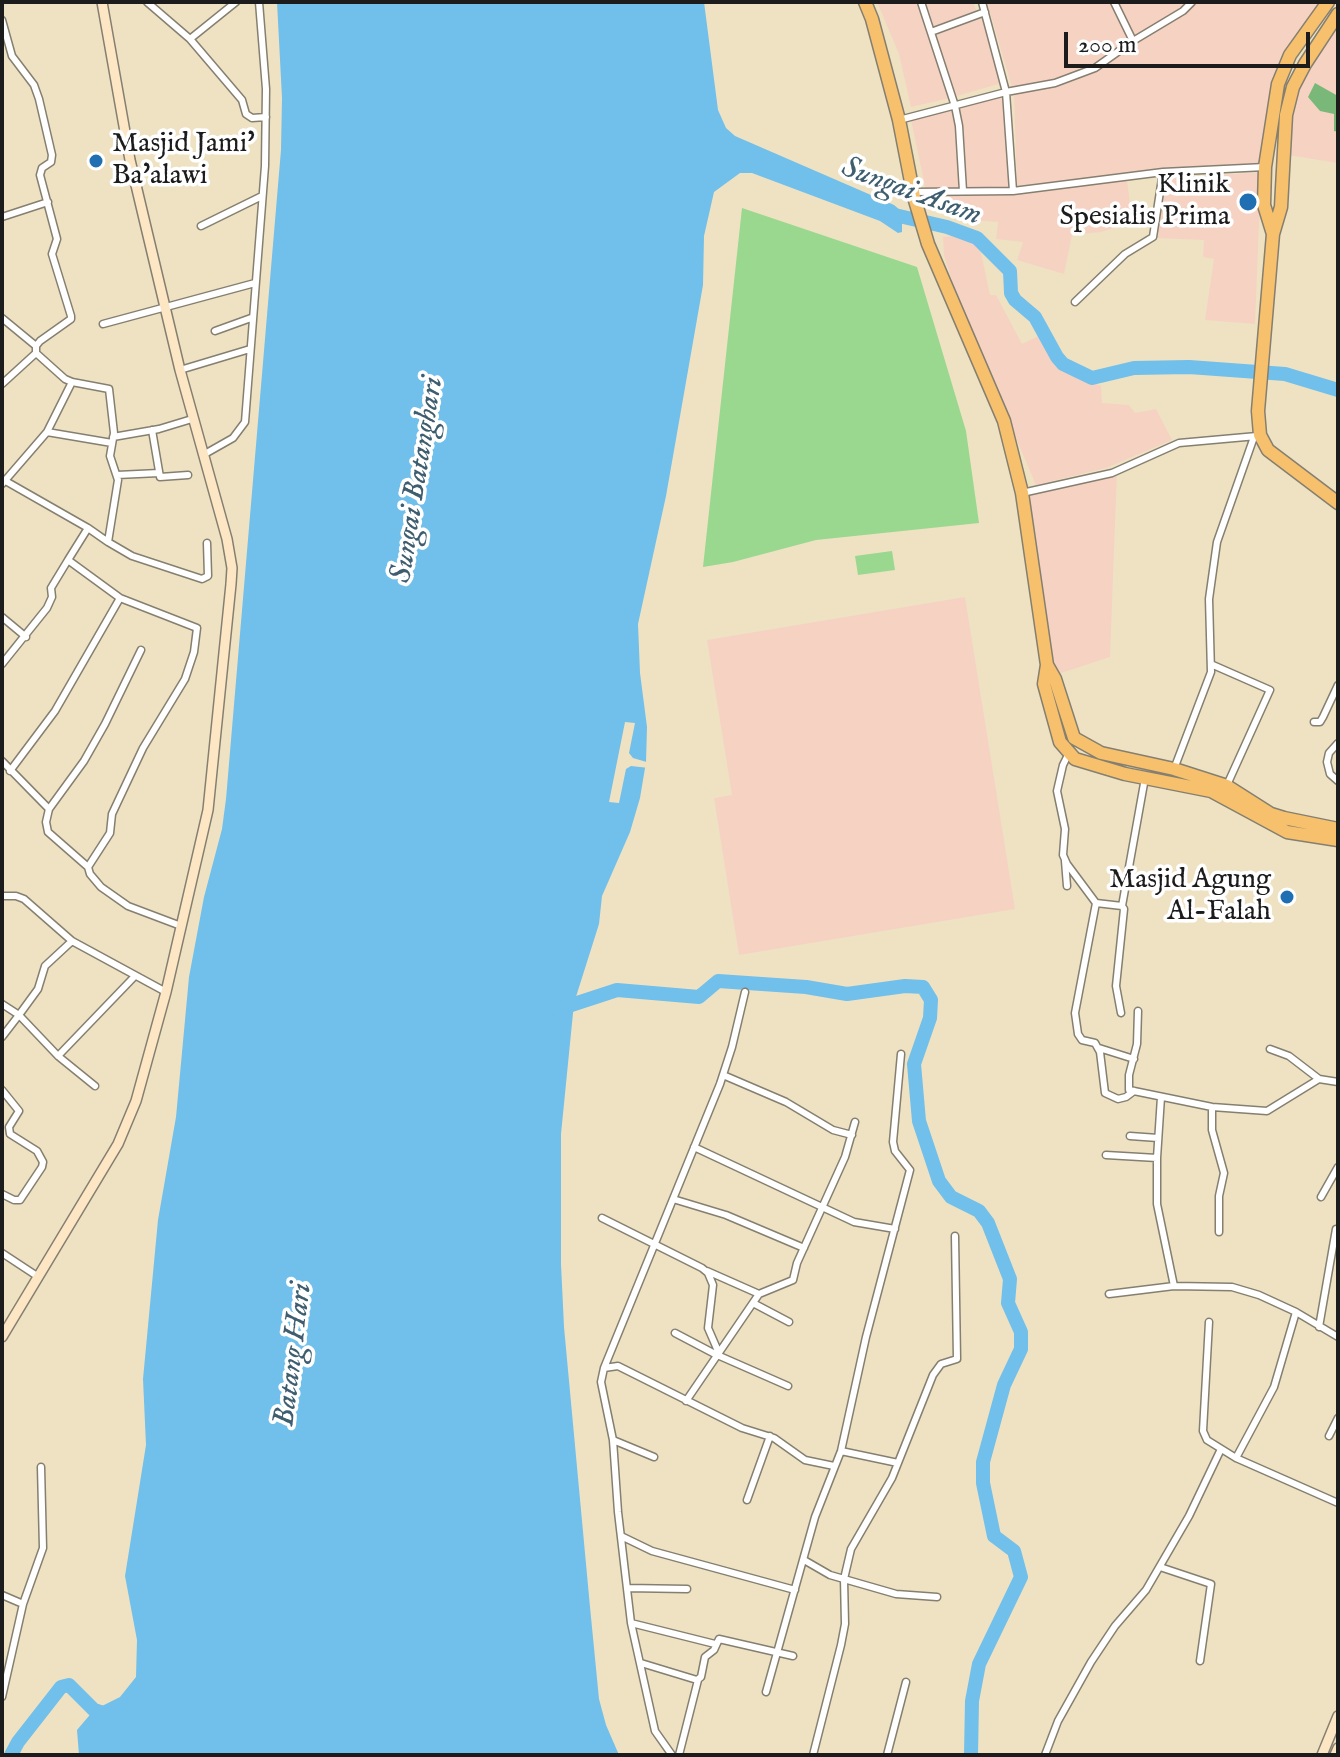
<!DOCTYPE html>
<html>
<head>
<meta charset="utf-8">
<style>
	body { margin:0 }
	#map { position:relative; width:1340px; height:1757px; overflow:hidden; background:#eee2c3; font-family:"IM FELL English",serif }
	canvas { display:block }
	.frame { position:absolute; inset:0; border:4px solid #1c1c1c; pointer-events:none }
	.scale { position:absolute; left:1064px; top:32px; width:246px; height:36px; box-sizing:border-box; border:4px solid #1c1c1c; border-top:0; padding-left:10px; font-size:24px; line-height:28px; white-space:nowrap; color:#1c1c1c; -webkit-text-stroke:6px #fff; paint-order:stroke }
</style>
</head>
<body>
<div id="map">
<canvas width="1340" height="1757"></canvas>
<div class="frame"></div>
<div class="scale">200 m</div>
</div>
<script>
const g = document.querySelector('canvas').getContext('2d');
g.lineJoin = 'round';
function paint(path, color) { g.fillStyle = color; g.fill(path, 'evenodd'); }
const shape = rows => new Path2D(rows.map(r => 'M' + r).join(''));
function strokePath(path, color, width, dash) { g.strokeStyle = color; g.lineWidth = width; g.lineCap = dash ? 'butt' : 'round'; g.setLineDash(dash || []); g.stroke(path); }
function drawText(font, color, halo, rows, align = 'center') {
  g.font = font + ' "IM FELL English",serif'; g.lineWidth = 7; g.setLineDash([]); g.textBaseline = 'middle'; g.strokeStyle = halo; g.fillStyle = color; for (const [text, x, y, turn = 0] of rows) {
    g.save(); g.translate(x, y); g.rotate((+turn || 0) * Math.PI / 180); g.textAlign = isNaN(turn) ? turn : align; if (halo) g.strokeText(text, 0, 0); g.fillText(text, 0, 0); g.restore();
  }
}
const built = shape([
	[877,2,921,2,950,98,911,107,899,54],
	[924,2,973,2,977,12,934,28],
	[987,2,1327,2,1292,53,1274,100,1269,162,1163,170,1017,187,1014,94],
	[1338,10,1338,163,1288,155,1295,99,1308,62],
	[982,14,1002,83,957,96,934,31],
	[1005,94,1010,188,967,189,959,106],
	[954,108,961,189,926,191,911,120],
	[1261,172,1255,324,1205,320,1214,259,1203,257,1204,240,1156,238,1166,179],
	[1127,180,1131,212,1120,216,1121,226,1101,232,1072,235,1064,274,1017,260,1023,242,996,239,998,222,970,220,969,218,943,214,943,195,1008,194],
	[977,234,990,295,996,295,1022,344,1047,332,1061,360,1091,382,1101,386,1102,403,1129,405,1135,413,1156,409,1172,440,1106,468,1036,485,959,304,944,255,943,237],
	[1117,471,1110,657,1058,674,1051,660,1027,492,1087,482],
	[965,597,1015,909,739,955,714,798,732,795,707,640]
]);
const green = shape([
	[742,208,917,267,966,431,979,523,816,540,733,562,703,567],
	[892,551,895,570,858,575,855,556]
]);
const forest = shape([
	[1315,83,1338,96,1338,132,1334,131,1334,114,1320,111,1308,97]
]);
const water = shape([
	[277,2,704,2,718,110,726,128,735,136,894,205,901,211,902,218,902,232,898,233,880,221,752,173,740,173,714,192,704,236,703,285,666,496,638,624,640,673,647,727,646,762,640,798,630,832,602,896,599,924,574,1003,561,1134,561,1264,564,1327,590,1607,599,1699,606,1725,619,1755,79,1755,77,1730,94,1710,120,1697,136,1677,137,1640,125,1576,146,1445,143,1379,158,1220,176,1117,189,977,204,897,222,829,226,799,281,150,282,98]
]);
const pier = shape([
	[625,722,635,723,629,753,633,758,650,763,649,768,631,766,626,769,619,803,609,802]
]);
const river = shape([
	[886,213,947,227,977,238,1010,271,1011,293,1015,300,1035,317,1057,357,1063,364,1092,378,1134,368,1189,367,1285,374,1338,390],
	[559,1009,617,990,699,997,718,981,806,987,847,994,905,986,923,987,931,1000,930,1018,914,1064,919,1121,939,1181,951,1197,979,1211,988,1223,1010,1279,1008,1303,1021,1332,1021,1349,1004,1385,983,1462,983,1483,994,1536,1014,1551,1021,1577,979,1664,972,1701,971,1755],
	[11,1755,18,1742,61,1687,69,1685,94,1710,109,1715]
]);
const street = shape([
	[147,2,190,39,242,100,246,114,252,118,266,117],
	[921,2,955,106,959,126,963,191],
	[982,2,1006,92,1013,191],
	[1114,2,1133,41],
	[2,20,12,56,34,85,39,99,52,155,51,162,42,168,40,175,57,239,52,254,71,316,71,319,40,341,36,346,36,353,65,379,72,382],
	[931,32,985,12],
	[190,39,236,2],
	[899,120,1006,92,1055,83,1095,68,1133,41,1183,11,1192,2],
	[914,192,1013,191,1163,172,1265,167],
	[2,217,48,202],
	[201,226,262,196],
	[1075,302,1125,254,1153,237,1163,172],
	[2,318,36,346],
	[103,324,255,283],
	[215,331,251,318],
	[180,370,250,349],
	[2,384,36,353],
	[152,430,160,477,188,475],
	[47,432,112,443],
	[113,437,159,429,192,419],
	[203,455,233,438,245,422,265,166,266,89,259,2],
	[117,475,159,473],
	[2,479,88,528],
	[2,484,47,432,72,382,109,389,114,433,110,456,118,480,108,542,88,528,68,560],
	[1022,493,1112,473,1179,443,1257,436],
	[108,542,132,556,202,579,208,576,207,543],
	[2,617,26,637],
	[2,664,47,608,52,597,51,588,68,560,120,598],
	[1213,665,1270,690,1227,785],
	[1314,722,1320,722,1323,717,1338,685],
	[1338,743,1329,753,1327,762,1330,774,1338,781],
	[1070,751,1063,765,1057,791,1065,829,1063,855,1067,864,1096,903,1075,1013,1078,1034,1082,1040,1095,1043,1100,1052,1105,1093,1118,1099,1126,1097,1134,1091],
	[2,761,49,809,46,822,48,832,88,867,90,874,101,887,128,906,181,926],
	[1174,769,1211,672,1209,599,1217,542,1254,437],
	[10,771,55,711,120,598,197,628,194,652,185,679,143,748,112,814,110,833,88,867],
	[49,809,84,761,105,724,141,650],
	[1065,861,1067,886],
	[2,896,16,896,24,899,72,941,166,992],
	[1096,903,1122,906],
	[2,1004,19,1015,38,989,45,966,72,941],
	[1138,1011,1137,1044,1129,1075,1129,1090,1212,1107,1267,1111,1319,1079,1338,1082],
	[1121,1013,1116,986,1124,909,1122,906,1145,778],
	[2,1037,19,1015,58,1056,95,1086],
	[1099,1048,1134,1059],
	[1270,1049,1289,1056,1319,1079],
	[58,1056,134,977],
	[723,1075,786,1102,833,1130,852,1135],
	[2,1090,19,1111,9,1127,10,1134,37,1151,43,1162,42,1167,20,1200,14,1200,2,1194],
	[1161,1097,1157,1158,1157,1204,1174,1286],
	[1212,1107,1212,1130,1224,1173,1219,1196,1219,1232],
	[1130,1136,1158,1138],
	[694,1147,854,1222,895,1229],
	[1106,1155,1157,1158],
	[1321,1197,1338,1167],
	[673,1199,726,1215,804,1248],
	[602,1218,702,1268,708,1273,713,1285,708,1328,718,1351],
	[2,1253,37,1276],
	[707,1271,759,1294],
	[1109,1294,1174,1286,1232,1287,1259,1295,1296,1312,1338,1337],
	[753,1303,789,1322],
	[1209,1322,1203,1431,1207,1440,1236,1458,1338,1503],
	[1319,1327,1336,1229],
	[675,1333,715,1354,788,1386],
	[604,1368,618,1366,742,1428,774,1438,805,1460,834,1466],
	[686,1401,759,1294,793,1280,797,1263,845,1157,855,1122],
	[1329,1436,1338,1418],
	[613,1440,654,1457],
	[841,1451,898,1463],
	[1236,1458,1274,1387,1296,1312],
	[747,1500,770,1436],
	[621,1536,652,1551,795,1590],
	[804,1560,830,1575,896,1594,937,1597],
	[1160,1567,1211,1584,1200,1661],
	[627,1588,687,1589],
	[2,1595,23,1604,2,1697],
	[23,1604,43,1548,41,1467],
	[631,1623,715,1644],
	[641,1663,697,1680,701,1677,705,1657,714,1650,719,1639,793,1656],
	[766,1692,815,1517,841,1451,866,1337,910,1170,895,1151,893,1142,901,1054],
	[672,1755,655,1731,631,1623,618,1512,613,1440,601,1382,604,1368,720,1084,732,1047,745,992],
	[679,1755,698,1680],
	[813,1755,841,1645,845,1624,844,1579,851,1549,892,1478,933,1375,941,1364,957,1359,955,1236],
	[887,1755,906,1682],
	[1045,1755,1058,1721,1091,1662,1115,1626,1146,1590,1189,1516,1221,1449]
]);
const secondary = shape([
	[2,1337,118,1144,136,1101,166,992,208,810,231,584,232,568,227,539,180,370,130,160,102,2],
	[1322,1755,1338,1716],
	[1335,1755,1338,1748]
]);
const highway = shape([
	[865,2,872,19,899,120,914,197,928,244,1004,421,1022,493,1047,665,1055,679,1074,738,1101,753,1174,769,1227,786,1271,814,1284,818,1338,829],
	[1338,14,1305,64,1293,87,1286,115,1281,207,1273,234,1258,411,1260,435,1268,450,1338,503],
	[1273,234,1264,205,1265,167,1278,84,1290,55,1328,2],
	[1047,665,1044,684,1060,742,1075,759,1125,774,1211,791,1287,832,1338,840]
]);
const markers = [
	[96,161,8,"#1f6fb2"],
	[1248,202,10,"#1f6fb2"],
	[1287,897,8,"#1f6fb2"]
];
const poiNames = [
	["Masjid Jami'",112,145,"left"],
	["Ba'alawi",112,177,"left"],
	["Klinik",1230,186],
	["Spesialis Prima",1230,218],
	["Masjid Agung",1271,881],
	["Al-Falah",1271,913]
];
const waterNames = [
	["Sungai Asam",911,193,20],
	["Sungai Batanghari",419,480,-81],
	["Batang Hari",295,1355,-83]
];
paint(built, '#f6d2c3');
paint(green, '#99d88e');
paint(forest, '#7ab879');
paint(water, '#71bfeb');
paint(pier, '#eee2c3');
strokePath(river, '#71bfeb', 14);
strokePath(street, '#857f70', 9);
strokePath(secondary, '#857f70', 12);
strokePath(highway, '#857f70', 15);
strokePath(street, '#fff', 6);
strokePath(secondary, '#fce6c4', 9);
strokePath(highway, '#f7c06c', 12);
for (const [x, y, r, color] of markers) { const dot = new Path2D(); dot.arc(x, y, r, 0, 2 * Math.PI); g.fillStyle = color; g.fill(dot); strokePath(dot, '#fff', 3); }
drawText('28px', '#1c1c1c', '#fff', poiNames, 'right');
drawText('italic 30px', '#3e5d6f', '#fff', waterNames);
</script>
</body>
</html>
